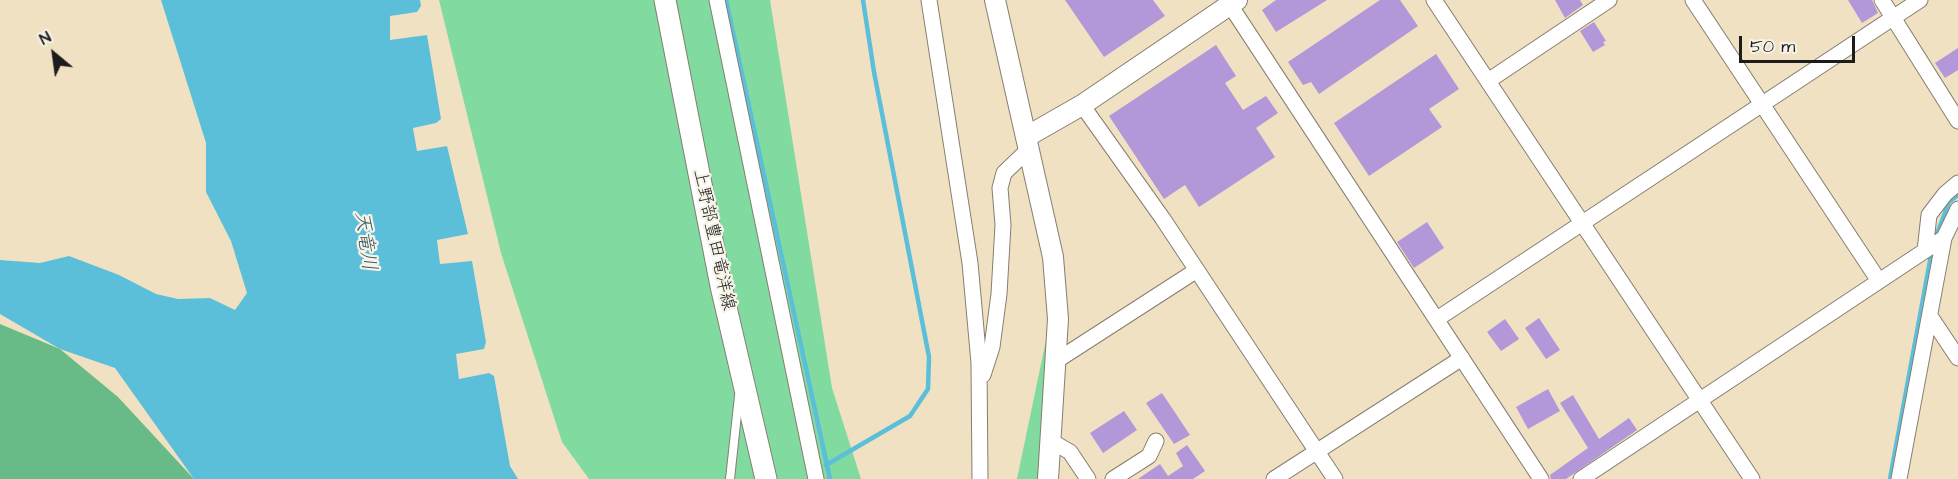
<!DOCTYPE html>
<html>
<head>
<meta charset="utf-8">
<style>
	body { margin:0 }
	#map { position:relative; width:1958px; height:479px; overflow:hidden; background:#f0e1c3; font-family:"Architects Daughter",sans-serif }
	canvas { display:block }
	.north { position:absolute; left:24px; top:24px; width:60px; height:60px; -webkit-text-stroke:4px #f7f3e8; paint-order:stroke; rotate:331deg; font-size:16px; font-weight:700; line-height:24px; text-align:center; color:#1c1c1c }
	.north::after { content:''; display:block; margin:auto; width:21px; height:27px; background:#1c1c1c; clip-path:polygon(50% 0,100% 100%,50% 72%,0 100%) }
	.scale { position:absolute; left:1739px; top:36px; width:116px; height:27px; box-sizing:border-box; border:3px solid #1c1c1c; border-top:0; padding-left:8px; font-size:18px; line-height:21px; white-space:nowrap; color:#1c1c1c; -webkit-text-stroke:4px #f7f3e8; paint-order:stroke }
</style>
</head>
<body>
<div id="map">
<canvas width="1958" height="479"></canvas>
<div class="north">N</div>
<div class="scale">50 m</div>
</div>
<script>
const g = document.querySelector('canvas').getContext('2d');
g.lineJoin = 'round';
function paint(path, color) { g.fillStyle = color; g.fill(path, 'evenodd'); }
const shape = rows => new Path2D(rows.map(r => 'M' + r).join(''));
function strokePath(path, color, width, dash) { g.strokeStyle = color; g.lineWidth = width; g.lineCap = dash ? 'butt' : 'round'; g.setLineDash(dash || []); g.stroke(path); }
function drawText(font, color, halo, rows, align = 'center') {
  g.font = font + ' "Architects Daughter","Klee One",sans-serif'; g.lineWidth = 4.5; g.setLineDash([]); g.textBaseline = 'middle'; g.strokeStyle = halo; g.fillStyle = color; for (const [text, x, y, turn = 0] of rows) {
    g.save(); g.translate(x, y); g.rotate((+turn || 0) * Math.PI / 180); g.textAlign = isNaN(turn) ? turn : align; if (halo) g.strokeText(text, 0, 0); g.fillText(text, 0, 0); g.restore();
  }
}
const green = shape([
	[439,0,770,0,832,388,861,479,589,479,562,442,501,253],
	[1046,340,1043,479,1017,479]
]);
const forest = shape([
	[0,324,60,349,118,397,194,479,0,479]
]);
const water = shape([
	[161,0,420,0,421,6,417,12,390,16,390,40,427,35,441,119,436,123,413,128,417,151,447,146,468,234,437,240,440,264,472,261,486,342,484,349,456,354,459,379,489,373,494,376,510,466,518,479,194,479,115,368,60,349,0,314,0,260,40,263,69,256,119,275,156,294,178,299,210,298,235,310,247,293,231,241,206,192,206,143]
]);
const stream = shape([
	[726,0,830,479],
	[1935,239,1949,202,1958,195],
	[826,465,910,416,928,389,929,357,874,72,863,0],
	[1890,479,1932,250]
]);
const building = shape([
	[1065,0,1153,0,1165,16,1104,57],
	[1276,0,1327,0,1276,32,1262,10],
	[1380,0,1400,0,1418,26,1319,94,1311,82,1303,85,1288,62],
	[1555,0,1580,0,1583,5,1565,18],
	[1848,0,1872,0,1878,13,1862,23],
	[1594,22,1606,41,1603,42,1605,45,1593,52,1580,31],
	[1216,45,1236,76,1225,83,1243,110,1266,96,1278,113,1256,128,1275,157,1199,207,1185,185,1164,199,1109,116],
	[1958,48,1958,70,1945,78,1935,63],
	[1436,54,1459,89,1429,109,1442,127,1369,176,1334,123],
	[1427,222,1444,248,1414,268,1397,242],
	[1539,318,1560,350,1546,359,1525,328],
	[1505,319,1519,339,1501,351,1487,332],
	[1548,389,1560,411,1528,429,1516,407],
	[1162,393,1190,435,1174,444,1146,403],
	[1573,395,1599,439,1629,418,1637,430,1566,479,1551,479,1550,475,1588,448,1560,403],
	[1124,411,1137,430,1103,453,1090,433],
	[1187,445,1205,471,1193,479,1138,479,1160,464,1168,476,1183,466,1176,453]
]);
const service = shape([
	[730,479,739,396]
]);
const minor = shape([
	[717,0,816,479],
	[929,0,970,263,979,363,980,479],
	[1434,0,1752,479],
	[1693,0,1879,281],
	[1882,0,1958,121],
	[1230,5,1541,479],
	[1488,81,1609,0],
	[1082,105,1163,219,1335,479],
	[1925,251,1929,215,1945,194,1958,183],
	[1930,316,1958,358],
	[1437,319,1920,0],
	[1056,361,1197,270],
	[983,375,992,347,999,294,1003,225,1000,188,1004,173,1029,149],
	[1051,441,1070,452,1088,479],
	[1113,479,1149,456,1156,441],
	[1274,479,1462,358],
	[1581,479,1944,238],
	[1899,479,1944,238,1958,209]
]);
const tertiary = shape([
	[995,0,1053,257,1058,319,1048,479],
	[1026,137,1082,105,1237,0]
]);
const secondary = shape([
	[665,0,721,286,766,479]
]);
const streetNames = [
	["上野部豊田竜洋線",713,240,78]
];
const waterNames = [
	["天竜川",364,241,82]
];
paint(green, '#81daa0');
paint(forest, '#68ba86');
paint(water, '#5cbfda');
strokePath(stream, '#5cbfda', 4.5);
paint(building, '#b297d9');
strokePath(service, '#867e70', 10);
strokePath(minor, '#867e70', 17);
strokePath(tertiary, '#867e70', 22);
strokePath(secondary, '#867e70', 23);
strokePath(service, '#fff', 8);
strokePath(minor, '#fff', 15);
strokePath(tertiary, '#fff', 20);
strokePath(secondary, '#fff', 21);
drawText('18px', '#1c1c1c', '#f7f3e8', streetNames);
drawText('italic 20px', '#32555e', '#f7f3e8', waterNames);
</script>
</body>
</html>
